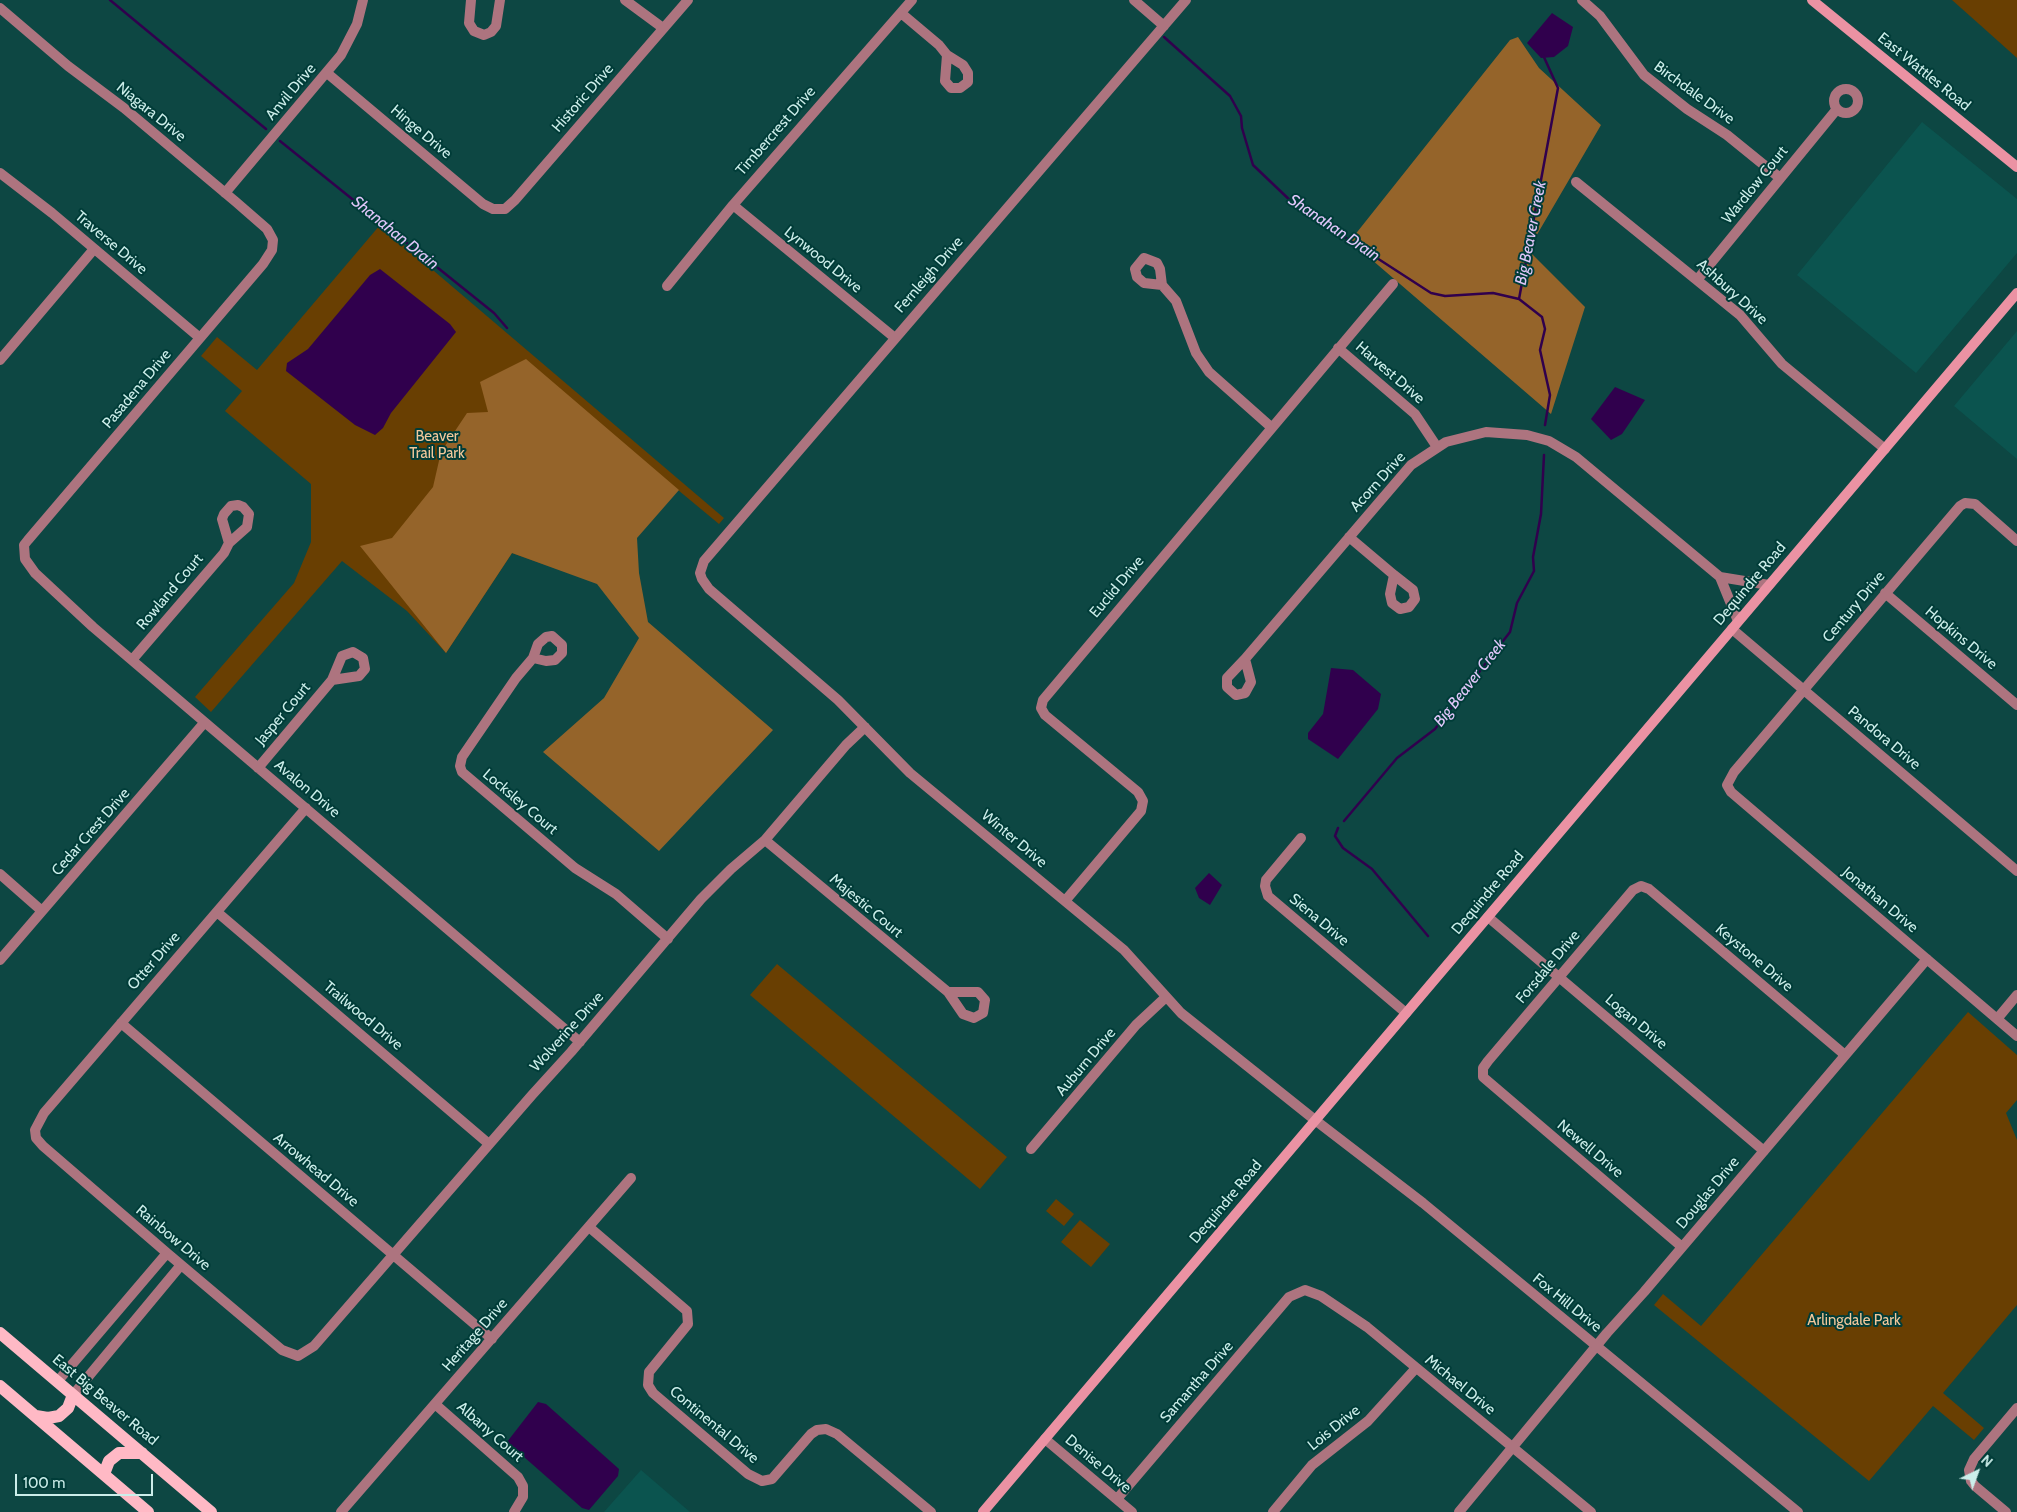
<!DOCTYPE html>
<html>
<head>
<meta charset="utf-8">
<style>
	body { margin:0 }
	#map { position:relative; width:2017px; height:1512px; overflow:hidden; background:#0d4743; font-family:Cabin,sans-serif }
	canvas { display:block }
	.north { position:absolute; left:1952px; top:1447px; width:50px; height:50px; -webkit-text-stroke:4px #003c38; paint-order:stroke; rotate:42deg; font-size:14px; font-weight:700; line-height:20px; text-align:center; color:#cceeea }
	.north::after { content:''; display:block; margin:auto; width:18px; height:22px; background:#cceeea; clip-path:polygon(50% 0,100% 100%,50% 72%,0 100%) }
	.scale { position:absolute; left:15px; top:1474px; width:138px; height:22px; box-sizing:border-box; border:2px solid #cceeea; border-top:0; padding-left:6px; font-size:15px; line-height:18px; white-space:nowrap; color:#cceeea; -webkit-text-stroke:4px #003c38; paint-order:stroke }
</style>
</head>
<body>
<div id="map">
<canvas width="2017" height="1512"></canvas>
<div class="north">N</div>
<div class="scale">100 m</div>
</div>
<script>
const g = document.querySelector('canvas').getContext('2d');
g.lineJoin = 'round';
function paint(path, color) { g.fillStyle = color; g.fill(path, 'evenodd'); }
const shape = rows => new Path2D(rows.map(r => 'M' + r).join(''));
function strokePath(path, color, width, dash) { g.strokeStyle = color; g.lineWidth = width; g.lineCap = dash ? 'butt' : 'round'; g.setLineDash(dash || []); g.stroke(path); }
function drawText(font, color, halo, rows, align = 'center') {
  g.font = font + ' Cabin,sans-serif'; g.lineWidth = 4; g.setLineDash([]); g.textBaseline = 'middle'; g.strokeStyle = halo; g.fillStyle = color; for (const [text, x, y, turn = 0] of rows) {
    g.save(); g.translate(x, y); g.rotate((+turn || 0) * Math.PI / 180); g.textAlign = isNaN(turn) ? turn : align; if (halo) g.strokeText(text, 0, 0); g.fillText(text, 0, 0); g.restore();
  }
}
const built = shape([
	[1922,122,2017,199,2017,253,1916,373,1797,275],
	[2017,331,2017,459,1954,406],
	[641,1470,690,1512,604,1512]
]);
const green = shape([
	[1952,0,2017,0,2017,58,1979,24],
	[380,225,724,518,719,524,678,490,597,583,512,553,446,653,407,611,342,561,211,712,195,697,294,583,311,542,311,484,225,411,242,391,201,356,217,337,257,370],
	[777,964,1007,1157,980,1189,750,995],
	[1968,1012,2017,1055,2017,1100,2006,1113,2017,1140,2017,1305,1943,1393,1984,1428,1974,1440,1933,1406,1869,1481,1654,1305,1663,1294,1701,1326],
	[1056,1199,1074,1214,1064,1226,1046,1211],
	[1080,1220,1110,1244,1091,1267,1061,1242]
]);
const forest = shape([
	[1518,37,1539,68,1601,125,1528,250,1585,307,1551,414,1350,241,1510,40],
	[526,359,679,490,637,538,639,573,648,622,773,730,659,851,543,752,604,698,639,638,597,584,512,553,446,653,360,546,392,538,433,487,441,452,467,413,488,412,480,382]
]);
const water = shape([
	[1552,13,1573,27,1568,46,1554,57,1541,58,1527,43],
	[380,269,450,324,456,332,391,413,383,428,375,435,355,425,286,371,287,363,308,349,370,275],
	[1615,387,1645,400,1622,434,1611,440,1591,419],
	[1331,668,1353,670,1381,694,1378,709,1338,759,1308,739,1308,733,1323,714],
	[1209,873,1222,885,1210,905,1199,898,1195,888],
	[538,1402,546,1404,619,1469,618,1476,589,1510,582,1508,507,1442]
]);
const stream = shape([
	[110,0,266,129],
	[1164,37,1230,96,1241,116,1242,128,1253,165,1295,205,1431,293,1445,296,1493,293,1519,299,1542,317,1545,329,1540,350,1550,395,1545,425],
	[280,141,494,313,507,328],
	[1519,299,1558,88,1543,55],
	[1344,821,1397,758,1435,729,1510,632,1517,603,1534,571,1533,557,1541,514,1544,455],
	[1338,828,1335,836,1343,848,1372,869,1428,936]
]);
const minor = shape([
	[471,0,469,23,474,31,484,35,491,32,496,26,500,0],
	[625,0,663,28],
	[1134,0,1164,26],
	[1186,0,704,561,700,573,702,579,709,589,838,700,910,773,1124,950,1181,1013,1315,1120],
	[1582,0,1600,16,1644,75,1687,109,1727,135,1780,178],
	[0,8,68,66,124,108,236,202,267,229,273,240,272,250,263,264,28,540,24,545,25,559,35,573,93,627,580,1042],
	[901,13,939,45,947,55],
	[947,55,963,65,968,73,968,82,960,88,951,88,945,81,947,55],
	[327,73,483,204,493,209,505,209,515,200,688,0],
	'1834 101a12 12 0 1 1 24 0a12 12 0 1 1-24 0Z',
	[0,173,52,213,200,338],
	[1576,182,1740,315,1782,364,1885,449],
	[225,193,341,55,357,24,363,0],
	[733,205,895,338],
	[1144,258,1157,263,1160,269,1162,285,1144,283,1137,277,1135,269,1144,258],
	[1697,280,1837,109],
	[1162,285,1176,301,1196,353,1209,372,1271,427],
	[667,286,733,205,912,0],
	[1338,348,1415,414,1437,447],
	[0,360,94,249],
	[1349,537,1394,575],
	[2017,541,1975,504,1965,503,1960,506,1734,772,1727,785,1731,792,2017,1036],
	[1394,575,1413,590,1415,599,1409,607,1400,609,1392,603,1390,594,1394,575],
	[1720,577,1769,585],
	[1885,593,2017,705],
	[1732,629,2017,871],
	[533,658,546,661,555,660,562,653,562,645,552,636,546,637,538,644,533,658,516,678,462,757,460,766,462,772,575,868,616,894,668,939],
	[1245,659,1411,465,1446,442,1486,432,1527,435,1549,441,1576,457,1720,577,1738,621],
	[1245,659,1251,682,1245,693,1236,695,1227,687,1227,678,1245,659],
	[132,660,224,553,229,543,247,527,249,514,243,507,238,505,231,506,224,514,222,519,229,543],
	[258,768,332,680,342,656,353,652,363,658,365,669,359,676,332,680],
	[306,808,44,1113,35,1130,36,1138,43,1146,167,1253,282,1350,298,1356,314,1346,532,1095,571,1052,701,899,731,869,765,840,846,745,865,727],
	[1301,838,1266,880,1265,886,1268,896,1406,1013],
	[765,840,948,992,963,1014,974,1018,983,1013,985,1000,978,992,948,992],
	[0,874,42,911],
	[1065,901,1141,811,1143,801,1138,792,1045,715,1041,708,1043,700,1393,284],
	[217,912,489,1144],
	[1488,917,1764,1151],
	[0,960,204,723],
	[1997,1019,2017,995],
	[121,1023,492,1339],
	[1031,1149,1136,1025,1166,997],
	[589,1227,687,1311,688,1324,649,1372,648,1385,653,1393,748,1474,762,1481,772,1479,811,1434,817,1430,826,1429,837,1434,931,1512],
	[1682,1247,1483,1077,1483,1068,1488,1061,1633,890,1641,886,1649,889,1845,1055],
	[57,1382,167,1253],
	[73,1395,181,1265],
	[435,1404,518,1477,523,1486,523,1497,514,1512],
	[1045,1439,1132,1512],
	[1117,1499,1289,1297,1305,1290,1321,1296,1367,1327,1591,1512],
	[341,1512,631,1178],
	[1273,1512,1312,1465,1368,1421,1416,1368],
	[1459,1512,1607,1333,1644,1292,1927,959],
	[2006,1512,1975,1486,1971,1481,1969,1470,1974,1459,2017,1408]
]);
const tertiary = shape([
	[1315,1120,1423,1203,1798,1512]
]);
const secondary = shape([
	[1812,0,2017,167],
	[983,1512,2017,293]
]);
const primary = shape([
	[0,1333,211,1512],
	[0,1386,148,1512],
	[36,1416,48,1418,59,1416,68,1408,73,1395],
	[104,1474,109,1461,119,1453,142,1453]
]);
const streetNames = [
	["East Wattles Road",1924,72,39],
	["Anvil Drive",291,92,-50],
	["Birchdale Drive",1694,93,36],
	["Historic Drive",583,98,-49],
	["Niagara Drive",151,112,39],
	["Timbercrest Drive",776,131,-49],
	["Hinge Drive",421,132,40],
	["Wardlow Court",1755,185,-51],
	["Traverse Drive",111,243,40],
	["Lynwood Drive",823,260,39],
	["Fernleigh Drive",929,275,-49],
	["Ashbury Drive",1732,292,42],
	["Harvest Drive",1390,373,41],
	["Pasadena Drive",137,389,-50],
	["Acorn Drive",1378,482,-48],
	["Dequindre Road",1750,584,-50],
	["Euclid Drive",1117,587,-50],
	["Rowland Court",170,592,-50],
	["Century Drive",1854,607,-50],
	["Hopkins Drive",1961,638,40],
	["Jasper Court",283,714,-50],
	["Pandora Drive",1884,738,40],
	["Avalon Drive",307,789,40],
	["Locksley Court",520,802,40],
	["Cedar Crest Drive",91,832,-49],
	["Winter Drive",1014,839,40],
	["Dequindre Road",1488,893,-50],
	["Jonathan Drive",1880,900,40],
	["Majestic Court",866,906,40],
	["Siena Drive",1319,920,40],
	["Keystone Drive",1754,958,40],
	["Otter Drive",154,961,-49],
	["Forsdale Drive",1548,967,-50],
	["Trailwood Drive",363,1016,40],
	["Logan Drive",1636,1022,40],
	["Wolverine Drive",567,1032,-48],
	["Auburn Drive",1086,1062,-50],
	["Newell Drive",1590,1149,40],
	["Arrowhead Drive",316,1170,40],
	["Douglas Drive",1708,1193,-50],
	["Dequindre Road",1226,1202,-50],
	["Rainbow Drive",173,1238,40],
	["Fox Hill Drive",1567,1303,39],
	["Heritage Drive",475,1335,-49],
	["Samantha Drive",1197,1382,-49],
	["Michael Drive",1460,1385,39],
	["East Big Beaver Road",105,1400,40],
	["Continental Drive",714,1425,40],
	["Lois Drive",1334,1428,-39],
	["Albany Court",490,1432,41],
	["Denise Drive",1098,1464,40]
];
const parkNames = [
	["Beaver",437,437],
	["Trail Park",437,454],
	["Arlingdale Park",1854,1321]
];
const waterNames = [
	["Shanahan Drain",1334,228,34],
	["Shanahan Drain",395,233,39],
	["Big Beaver Creek",1531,233,-79],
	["Big Beaver Creek",1470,683,-52]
];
paint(built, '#0b544f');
paint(green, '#693f02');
paint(forest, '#95642a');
paint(water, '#30004d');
strokePath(stream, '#30004d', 2.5);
strokePath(minor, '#ad747f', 10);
strokePath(tertiary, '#ad747f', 10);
strokePath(secondary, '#eb92a3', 10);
strokePath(primary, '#ffb9c5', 12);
drawText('15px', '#cceeea', '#003c38', streetNames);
drawText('15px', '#f3c89b', '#003c38', parkNames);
drawText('italic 16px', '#e1c7fb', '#003c38', waterNames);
</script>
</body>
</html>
